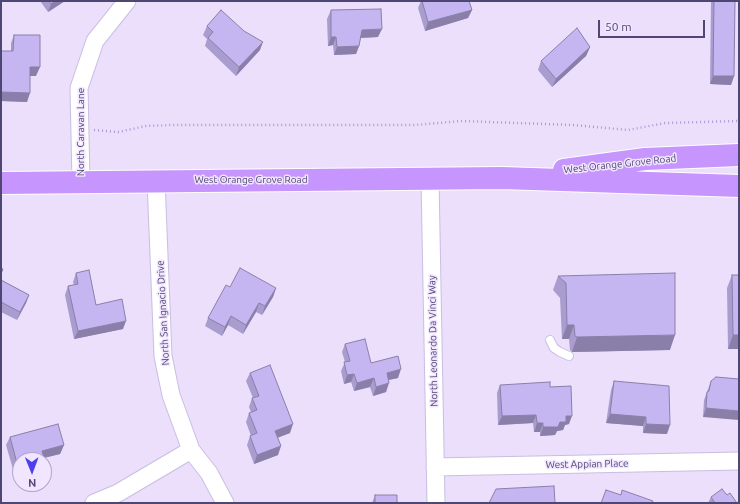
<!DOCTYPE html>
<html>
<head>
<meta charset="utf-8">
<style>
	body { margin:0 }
	#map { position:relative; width:740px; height:504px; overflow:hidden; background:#ecdffc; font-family:Ubuntu,sans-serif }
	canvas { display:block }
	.frame { position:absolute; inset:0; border:2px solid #4f4773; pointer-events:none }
	.north { position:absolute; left:12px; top:452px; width:40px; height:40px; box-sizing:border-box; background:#f1e5ff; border:1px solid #b0a6c7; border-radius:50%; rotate:179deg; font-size:11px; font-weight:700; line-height:16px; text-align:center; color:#4f4773 }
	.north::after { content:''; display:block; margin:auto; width:14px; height:18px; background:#4c41e9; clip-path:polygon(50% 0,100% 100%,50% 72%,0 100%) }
	.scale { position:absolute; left:598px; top:20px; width:107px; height:18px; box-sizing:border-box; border:2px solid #4f4773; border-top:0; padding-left:5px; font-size:12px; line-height:14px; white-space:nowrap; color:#4f4773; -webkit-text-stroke:3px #f1e5ff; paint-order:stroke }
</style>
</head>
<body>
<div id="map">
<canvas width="740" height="504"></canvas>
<div class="frame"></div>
<div class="north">N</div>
<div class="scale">50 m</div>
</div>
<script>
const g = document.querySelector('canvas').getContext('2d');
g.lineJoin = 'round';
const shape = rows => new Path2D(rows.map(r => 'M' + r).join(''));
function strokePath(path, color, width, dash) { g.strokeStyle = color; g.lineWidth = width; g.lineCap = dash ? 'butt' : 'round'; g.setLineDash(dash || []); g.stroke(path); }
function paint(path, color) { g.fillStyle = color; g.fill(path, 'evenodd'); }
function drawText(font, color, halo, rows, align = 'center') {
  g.font = font + ' Ubuntu,sans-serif'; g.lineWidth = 3; g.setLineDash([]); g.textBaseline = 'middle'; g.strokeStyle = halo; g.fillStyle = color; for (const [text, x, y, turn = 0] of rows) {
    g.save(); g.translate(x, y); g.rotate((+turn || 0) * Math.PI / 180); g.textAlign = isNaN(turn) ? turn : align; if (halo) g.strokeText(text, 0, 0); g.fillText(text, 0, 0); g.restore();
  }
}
const path = shape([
	[94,130,118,132,146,126,172,125,415,125,461,121,573,125,628,130,665,123,739,121]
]);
const lane = shape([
	[550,340,554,348,560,352,569,356]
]);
const street = shape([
	[430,178,436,503],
	[156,180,163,356,171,395,191,450,209,473,225,503],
	[81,182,79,88,95,41,127,1],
	[435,467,739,461],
	[94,503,118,493,191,450]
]);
const primary = shape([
	[564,170,645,159,739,155],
	[1,183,502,178,739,186]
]);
const wall = shape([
	[40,1,65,1,48,12],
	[421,1,469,1,472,10,468,18,425,31,418,8],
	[711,1,735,1,734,76,731,85,710,84],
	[331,10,378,37,360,38,359,46,356,54,334,55,333,45,328,46,327,19],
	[207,26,260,50,236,76,205,46,207,39,203,35],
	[14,35,36,76,30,76,27,102,1,101,1,51,11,51,11,43],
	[590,47,586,56,552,87,538,70,541,61],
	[76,273,96,305,123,329,74,339,65,295,68,286,74,285,73,282],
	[732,275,739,349,728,349,727,288],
	[558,276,670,350,572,352,570,350,569,339,562,339,560,298,553,290],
	[1,280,29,295,26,303,17,320,1,312],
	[230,287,276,288,273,297,262,315,256,312,243,334,228,325,222,336,205,326,208,318],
	[345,344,371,363,398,378,389,380,386,392,373,396,370,387,354,391,351,382,344,384,341,371,345,362,342,352],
	[250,373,290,433,278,437,278,455,254,464,247,445,250,436,251,436,246,422,249,413,251,412,249,407,252,398,253,398,246,381],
	[739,379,703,417,704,400,711,381],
	[614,381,667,434,643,433,643,426,606,423,611,390],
	[500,385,550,387,569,424,565,425,563,430,557,431,555,435,540,436,540,432,534,432,533,423,498,425,497,393],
	[10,437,64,445,60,454,44,458,48,471,44,479,44,460,20,460,20,475,15,476,6,445],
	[375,495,397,503,372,503],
	[711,497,737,503,708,503]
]);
const shadedWall = shape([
	[55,1,65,1,48,12,51,4],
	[472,10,468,18,425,31,428,22],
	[382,29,378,37,358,38,362,30],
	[331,37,336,37,333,45,328,46],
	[263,42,260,50,236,76,239,67],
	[359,46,356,54,334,55,337,47],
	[590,47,586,56,552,87,556,79],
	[30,67,40,67,36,76,27,76],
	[713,76,734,76,731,85,710,84],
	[1,92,30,93,27,102,1,101],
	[276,288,273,297,262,315,265,306],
	[29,295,26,303,17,320,20,312],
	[259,303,256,312,243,334,246,325],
	[231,316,228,325,222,336,225,327],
	[126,321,123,329,74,339,78,331],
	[567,325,574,325,569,339,562,339],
	[675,335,670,350,572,352,577,337],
	[733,335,739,335,739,349,728,349],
	[401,369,398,378,383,381,387,373],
	[354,374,351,382,344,384,347,375],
	[374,378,370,387,354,391,357,383],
	[389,383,386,392,373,396,376,387],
	[706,408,739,411,739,420,703,417],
	[610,414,646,417,643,426,606,423],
	[536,415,533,423,498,425,502,416],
	[566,416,572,416,569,424,565,425,563,430,557,431,555,435,540,436,543,427,560,422],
	[537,423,543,423,540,432,534,432],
	[293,424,290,433,272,440,275,431],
	[646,424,670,425,667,434,643,433],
	[64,445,60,454,39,459,42,451],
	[281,446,278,455,254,464,257,455],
	[18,467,20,467,20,474,15,476],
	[48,471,44,479,44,472]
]);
const building = shape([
	[49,1,55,1,51,4,49,1],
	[422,1,469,1,472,10,428,22,422,1],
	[714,1,735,1,734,76,713,76,714,1],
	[381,9,382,29,362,30,359,46,337,47,336,37,331,37,331,10,381,9],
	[221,10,244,31,263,42,239,67,208,38,213,32,207,26,221,10],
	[577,28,590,47,556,79,541,61,577,28],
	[14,35,40,35,40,67,30,67,30,93,1,92,1,51,13,51,14,35],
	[1,268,3,269,1,274,1,268],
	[240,268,276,288,265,306,259,303,246,325,231,316,225,327,208,318,226,285,230,287,240,268],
	[89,270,96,305,122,299,126,321,78,331,68,286,78,284,76,273,89,270],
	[675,273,675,335,577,337,575,336,574,325,567,325,566,283,558,276,675,273],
	[732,275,739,275,739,335,733,335,732,275],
	[1,280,29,295,20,312,1,302,1,280],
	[365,339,371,363,398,356,401,369,387,373,389,383,376,387,374,378,357,383,354,374,347,375,344,362,350,361,345,344,365,339],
	[270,365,293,424,275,431,281,446,257,455,250,436,257,433,249,413,257,410,252,398,259,396,250,373,270,365],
	[716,377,739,379,739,411,706,408,707,392,709,391,711,381,716,377],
	[614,381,669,386,670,425,646,424,646,417,610,414,614,381],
	[550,382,550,387,571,386,572,416,566,416,566,422,560,422,558,427,543,427,543,423,537,423,536,415,502,416,500,385,550,382],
	[58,424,64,445,42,451,48,471,44,472,44,460,20,460,20,467,18,467,10,437,58,424],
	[554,486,555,503,489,503,496,489,554,486],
	[722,489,727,495,730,493,737,503,715,503,711,497,722,489],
	[606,490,621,495,622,490,653,501,652,503,601,503,606,490],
	[375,495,397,495,397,503,375,503,375,495]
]);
const streetNames = [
	["North Caravan Lane",81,132,-90],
	["West Orange Grove Road",620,164,-6],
	["West Orange Grove Road",251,180],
	["North San Ignacio Drive",163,313,-93],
	["North Leonardo Da Vinci Way",433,341,-91],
	["West Appian Place",587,464,-1]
];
strokePath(lane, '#c9bee2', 10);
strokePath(street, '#c9bee2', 19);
strokePath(primary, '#fff', 24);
strokePath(path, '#a89ad6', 2.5, [1, 3]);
strokePath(lane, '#fff', 8);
strokePath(street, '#fff', 17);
strokePath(primary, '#c695fd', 22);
paint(wall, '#a99dd0');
paint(shadedWall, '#8a7fa9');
paint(building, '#c5b6f2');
strokePath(building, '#8a7fa9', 1);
drawText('10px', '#4f4773', '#f1e5ff', streetNames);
</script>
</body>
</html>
